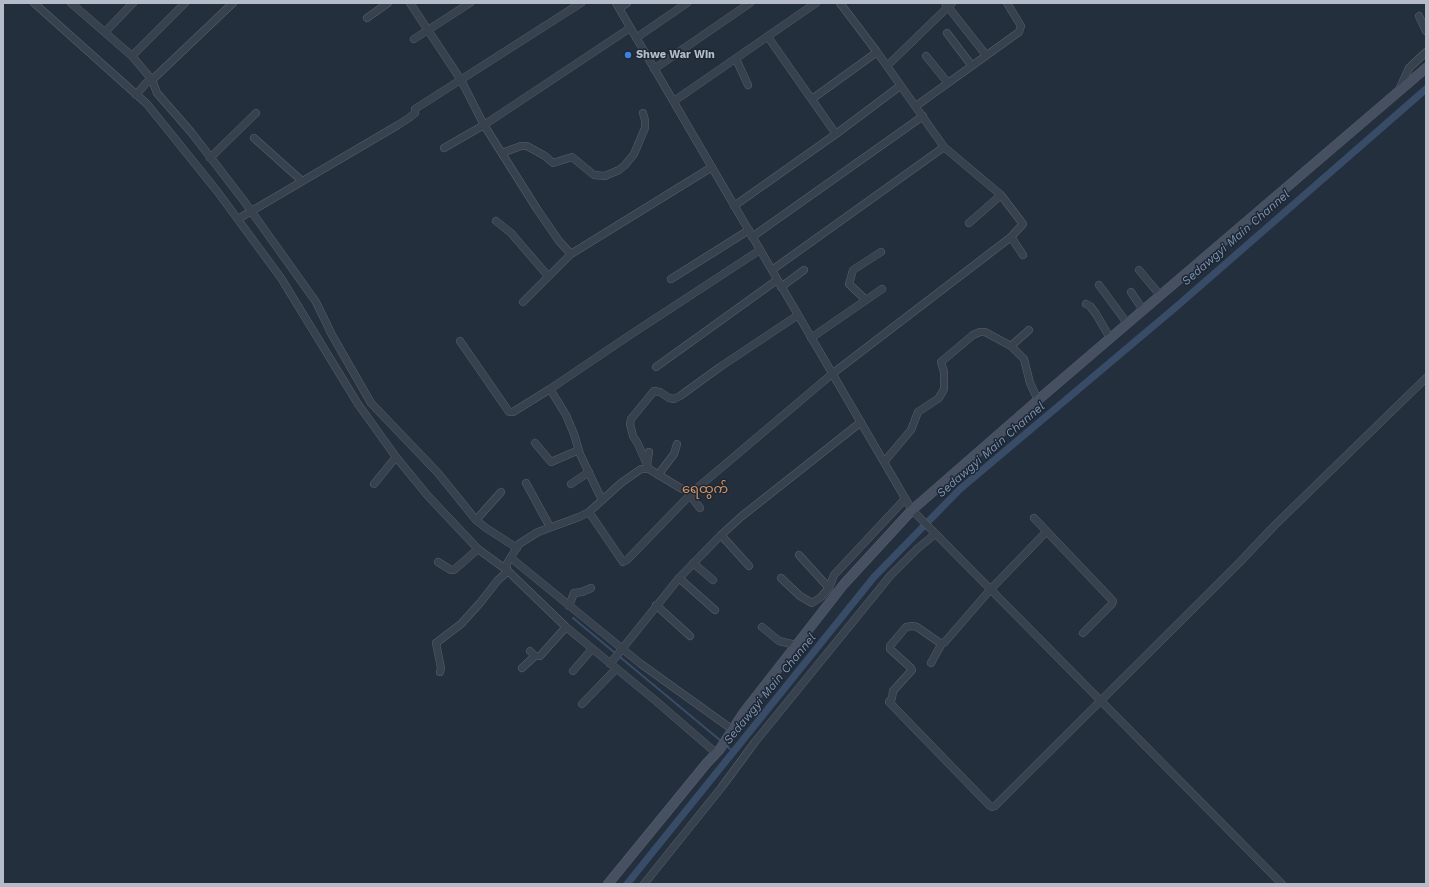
<!DOCTYPE html>
<html>
<head>
<meta charset="utf-8">
<style>
	body { margin:0 }
	#map { position:relative; width:1429px; height:887px; overflow:hidden; background:#242f3e; font-family:"Work Sans",sans-serif }
	canvas { display:block }
	.frame { position:absolute; inset:0; border:4px solid #b4bcc9; pointer-events:none }
</style>
</head>
<body>
<div id="map">
<canvas width="1429" height="887"></canvas>
<div class="frame"></div>
</div>
<script>
const g = document.querySelector('canvas').getContext('2d');
g.lineJoin = 'round';
const shape = rows => new Path2D(rows.map(r => 'M' + r).join(''));
function strokePath(path, color, width, dash) { g.strokeStyle = color; g.lineWidth = width; g.lineCap = dash ? 'butt' : 'round'; g.setLineDash(dash || []); g.stroke(path); }
function drawText(font, color, halo, rows, align = 'center') {
  g.font = font + ' "Work Sans","Noto Sans Myanmar",sans-serif'; g.lineWidth = 3; g.setLineDash([]); g.textBaseline = 'middle'; g.strokeStyle = halo; g.fillStyle = color; for (const [text, x, y, turn = 0] of rows) {
    g.save(); g.translate(x, y); g.rotate((+turn || 0) * Math.PI / 180); g.textAlign = isNaN(turn) ? turn : align; if (halo) g.strokeText(text, 0, 0); g.fillText(text, 0, 0); g.restore();
  }
}
const stream = shape([
	[573,618,721,741],
	[726,745,733,752]
]);
const canal = shape([
	[627,884,874,577,960,489,1176,307,1426,89]
]);
const street = shape([
	[34,3,147,104,217,191,281,278,358,404,396,457,428,496,478,549,508,571,566,627,656,701,716,753],
	[71,3,132,56,152,80,146,83,136,95],
	[233,3,152,80,157,93,191,132,244,201,316,302,332,335,371,403,438,473,476,520,486,528,517,548],
	[410,3,461,80,484,125,537,209,559,241,571,254,712,167],
	[616,3,912,510,1282,884],
	[945,3,986,55],
	[619,8,627,3],
	[1419,16,1426,31],
	[367,18,388,3],
	[105,32,133,3],
	[947,33,972,66],
	[768,37,836,134],
	[636,38,687,3],
	[414,39,470,3],
	[132,56,185,3],
	[926,56,948,83],
	[736,59,748,85],
	[887,66,952,3],
	[654,69,750,3],
	[1399,90,1409,68,1426,52],
	[812,99,877,52],
	[674,101,816,3],
	[916,106,1019,32,1021,26,1007,3],
	[254,138,302,181],
	[444,148,484,125,630,28],
	[502,153,521,146,527,146,545,156,553,163,572,157,594,175,605,176,619,170,625,165,634,154,645,128,645,120,643,113],
	[210,158,256,113],
	[734,206,836,134,900,86],
	[238,219,398,125,409,118,415,113,415,109,581,3],
	[496,221,511,233,548,276],
	[969,223,1001,195],
	[752,237,923,116],
	[1011,237,1023,255],
	[772,270,944,147],
	[1139,270,1160,295],
	[671,279,749,230],
	[1099,285,1127,323],
	[781,287,804,270],
	[1131,292,1143,310],
	[866,300,849,284,853,270,881,252],
	[523,302,571,254],
	[1086,304,1090,306,1096,314,1110,338],
	[811,338,882,289],
	[460,341,507,409,509,412,513,412,550,389,630,335,760,250],
	[1011,346,1029,330],
	[656,367,777,280],
	[550,389,566,415,574,434,580,454,602,500],
	[535,443,551,462,579,450],
	[884,462,911,430,918,412,939,398,944,389,944,372,941,362,973,335,980,332,985,332,1011,346,1024,359,1030,383,1038,400],
	[647,464,649,452],
	[649,469,638,444,633,436,630,424,631,419,654,391,660,392,669,398,674,399,680,396,720,367,798,315],
	[658,475,674,454,677,444],
	[526,483,550,527],
	[374,484,396,457],
	[571,484,589,472],
	[690,495,700,508],
	[589,512,623,562,627,560,690,495,690,490],
	[1034,518,1113,601,1112,604,1083,633],
	[476,520,501,492],
	[1046,532,990,590,944,643,940,643,917,627,912,626,906,627,890,646,890,649,911,668,912,670,893,691,892,698,889,702,989,805,992,807,995,806,1239,563,1274,526,1426,378],
	[721,535,749,566],
	[799,555,829,588],
	[511,558,641,664,733,730],
	[438,562,451,570,454,570,478,549],
	[693,563,713,580],
	[679,578,715,610],
	[781,578,800,596,812,603,821,597,829,588,834,575,905,499],
	[656,605,690,636],
	[569,606,574,593,582,592,591,588],
	[762,627,779,641,796,645],
	[530,651,535,656,540,656,566,627],
	[931,663,942,643],
	[610,664,679,578,721,535,742,516,861,422],
	[522,668,535,656],
	[573,671,592,649],
	[440,672,441,668,436,643,461,624,480,603,498,580,508,571,506,565,519,544,538,532,579,517,589,512,621,483,641,469,649,469,682,489,690,490,696,489,832,374,1011,237,1023,224,1001,195,944,147,877,52,840,3],
	[582,704,616,669],
	[644,884,721,788,755,742,890,576,917,549,935,534]
]);
const secondary = shape([
	[608,884,706,764,720,749,744,712,844,584,912,510,1038,400,1426,68]
]);
const markers = [
	[628,55,4,"#3f7fe0"]
];
const poiNames = [
	["Shwe War Win",636,55]
];
const waterNames = [
	["Sedawgyi Main Channel",1236,238,-41],
	["Sedawgyi Main Channel",991,450,-41],
	["Sedawgyi Main Channel",770,689,-51]
];
const quarterNames = [
	["ရေထွက်",705,489]
];
strokePath(stream, '#394c67', 2);
strokePath(canal, '#394c67', 7);
strokePath(street, '#565f6c', 8);
strokePath(secondary, '#565f6c', 10);
strokePath(street, '#38414e', 7);
strokePath(secondary, '#465061', 9);
for (const [x, y, r, color] of markers) { const dot = new Path2D(); dot.arc(x, y, r, 0, 2 * Math.PI); g.fillStyle = color; g.fill(dot); strokePath(dot, '#1d2633', 1.5); }
drawText('bold 11px', '#b4bcc9', '#1d2633', poiNames, 'left');
drawText('italic 12px', '#7c92b1', '#1d2633', waterNames);
drawText('13px', '#d59563', '#1d2633', quarterNames);
</script>
</body>
</html>
